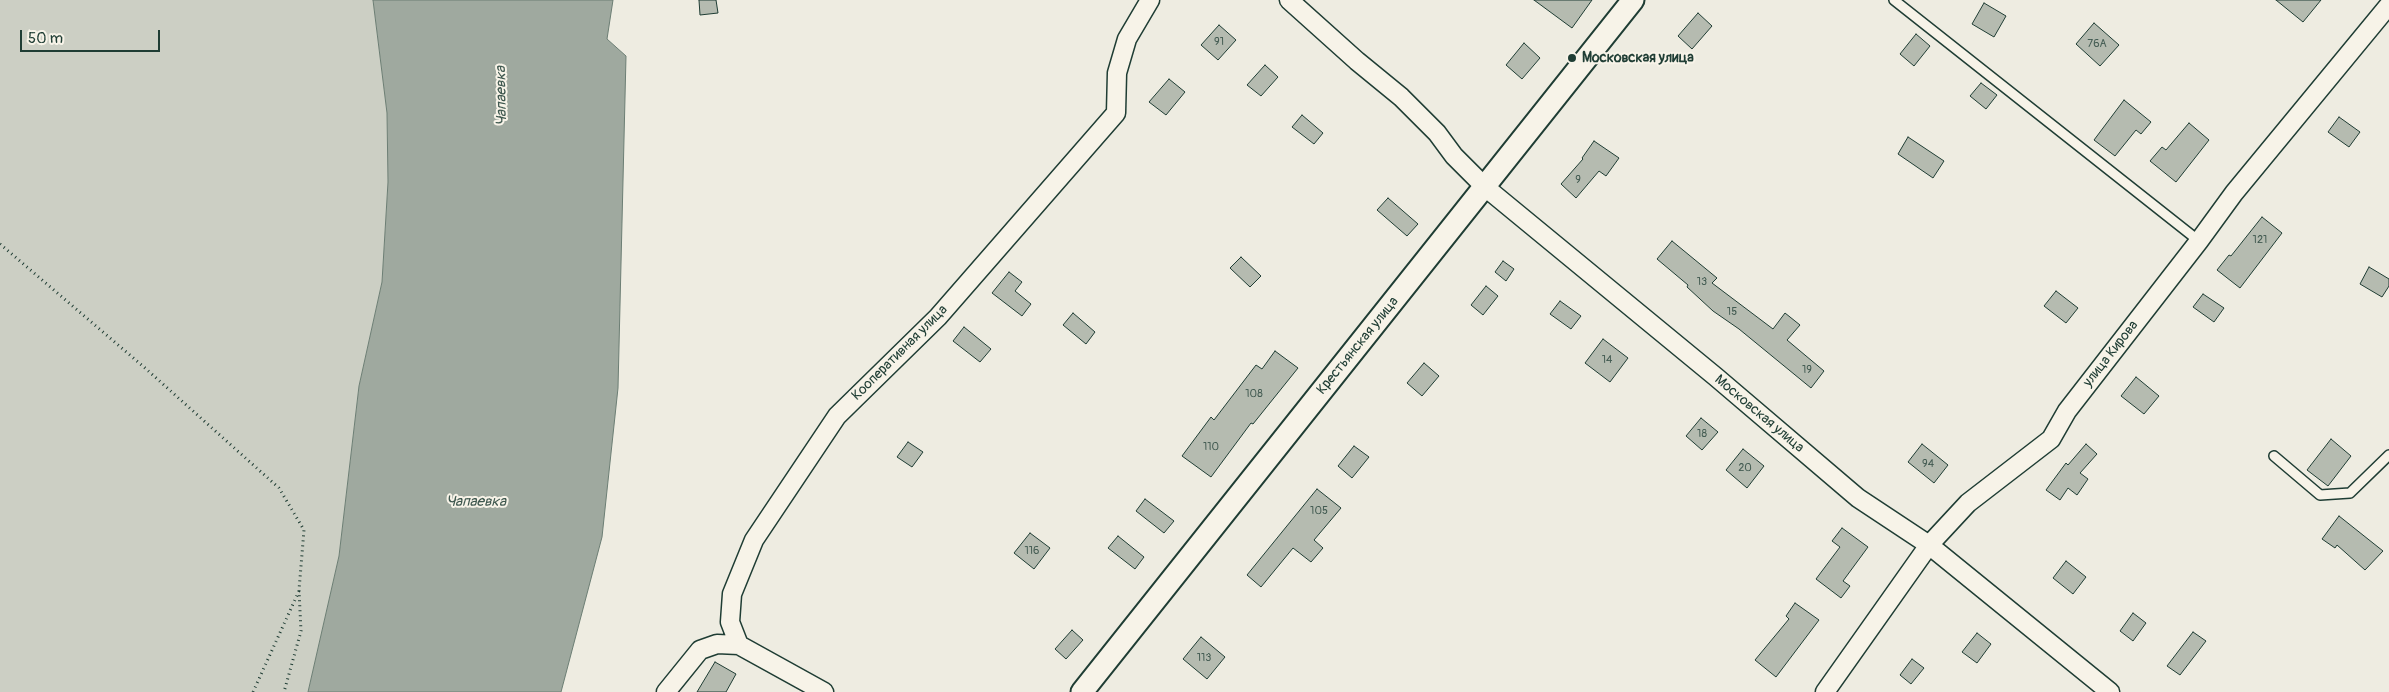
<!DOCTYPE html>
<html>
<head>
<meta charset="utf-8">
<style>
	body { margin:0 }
	#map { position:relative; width:2389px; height:692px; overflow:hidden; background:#eeece1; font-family:Pangolin,sans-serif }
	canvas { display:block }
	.scale { position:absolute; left:20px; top:30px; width:140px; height:22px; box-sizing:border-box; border:2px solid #1f3d34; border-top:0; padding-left:6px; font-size:15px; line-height:18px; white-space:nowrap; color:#1f3d34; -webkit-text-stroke:4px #f7f3e8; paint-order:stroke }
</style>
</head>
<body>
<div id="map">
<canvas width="2389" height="692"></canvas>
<div class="scale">50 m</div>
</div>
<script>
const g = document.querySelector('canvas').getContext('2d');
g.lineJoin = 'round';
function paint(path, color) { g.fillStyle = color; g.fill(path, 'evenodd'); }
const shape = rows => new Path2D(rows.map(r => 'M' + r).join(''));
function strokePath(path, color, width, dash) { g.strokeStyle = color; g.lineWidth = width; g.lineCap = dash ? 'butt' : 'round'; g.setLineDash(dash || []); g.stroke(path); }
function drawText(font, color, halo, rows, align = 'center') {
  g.font = font + ' Pangolin,sans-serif'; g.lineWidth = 4; g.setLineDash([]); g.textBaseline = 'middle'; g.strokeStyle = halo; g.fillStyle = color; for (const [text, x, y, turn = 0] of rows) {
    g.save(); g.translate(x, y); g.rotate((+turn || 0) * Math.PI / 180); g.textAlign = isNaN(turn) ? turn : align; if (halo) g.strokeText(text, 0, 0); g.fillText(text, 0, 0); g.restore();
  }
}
const green = shape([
	[0,0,373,0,387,113,388,182,382,282,359,386,339,556,308,692,0,692]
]);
const water = shape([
	[373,0,613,0,607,39,626,56,618,388,602,537,561,692,308,692,339,556,359,386,382,282,388,182,387,113,373,0]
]);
const building = shape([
	[699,0,716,0,718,13,700,15,699,0],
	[1534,0,1592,0,1572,28,1534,0],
	[2276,0,2321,0,2303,22,2276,0],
	[1984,3,2006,16,1994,37,1972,24,1984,3],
	[1698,13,1712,26,1692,49,1678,36,1698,13],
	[2094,23,2119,45,2100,66,2076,44,2094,23],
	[1219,25,1236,40,1218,60,1201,45,1219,25],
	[1916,34,1930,46,1914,66,1900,54,1916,34],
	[1524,43,1540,58,1522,79,1506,65,1524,43],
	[1265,65,1278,77,1261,96,1247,85,1265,65],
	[1169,79,1185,92,1166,115,1149,102,1169,79],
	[1981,83,1997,95,1986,109,1970,96,1981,83],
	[2124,100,2151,122,2141,134,2136,130,2115,156,2094,140,2124,100],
	[1302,115,1323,133,1314,144,1292,127,1302,115],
	[2339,117,2360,132,2349,147,2328,132,2339,117],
	[2189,123,2209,140,2176,182,2150,161,2162,147,2166,150,2189,123],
	[1908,137,1944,161,1933,178,1898,154,1908,137],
	[1594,141,1619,158,1606,176,1599,171,1576,198,1561,184,1583,159,1582,158,1594,141],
	[1388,198,1418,224,1407,236,1377,210,1388,198],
	[2262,217,2282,233,2240,288,2217,270,2229,255,2231,256,2262,217],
	[1672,241,1717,278,1712,283,1773,329,1785,313,1800,325,1787,340,1824,371,1811,388,1739,329,1713,311,1687,287,1688,285,1657,259,1672,241],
	[1241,257,1261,276,1250,287,1230,268,1241,257],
	[1503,261,1514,269,1506,281,1495,272,1503,261],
	[2369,267,2389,279,2389,286,2382,297,2360,284,2369,267],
	[1009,272,1022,282,1015,291,1031,304,1022,316,992,293,1009,272],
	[1486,286,1498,296,1483,315,1471,305,1486,286],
	[2056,291,2078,308,2066,323,2044,306,2056,291],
	[2203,294,2224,308,2214,322,2193,307,2203,294],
	[1560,301,1581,316,1571,329,1550,314,1560,301],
	[1073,313,1095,332,1086,344,1063,325,1073,313],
	[964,327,991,349,980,362,953,341,964,327],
	[1603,339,1628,358,1610,382,1585,363,1603,339],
	[1275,351,1298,368,1253,424,1251,423,1211,477,1182,456,1211,417,1214,420,1256,365,1262,369,1275,351],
	[1424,363,1439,376,1422,396,1407,383,1424,363],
	[2136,377,2159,396,2144,414,2121,396,2136,377],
	[1701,418,1718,432,1702,450,1686,436,1701,418],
	[2331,439,2351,456,2328,486,2307,470,2331,439],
	[908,442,923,452,912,467,897,457,908,442],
	[1922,444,1948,465,1934,483,1908,462,1922,444],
	[2086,444,2097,454,2080,473,2088,479,2077,495,2068,488,2060,500,2046,490,2066,463,2068,465,2086,444],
	[1354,446,1369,457,1352,478,1338,466,1354,446],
	[1743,449,1764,466,1747,488,1726,470,1743,449],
	[1317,489,1341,508,1314,540,1323,548,1311,562,1293,548,1261,587,1247,575,1317,489],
	[1145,499,1174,521,1164,533,1136,511,1145,499],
	[2339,516,2383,551,2365,570,2337,545,2335,548,2322,539,2339,516],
	[1842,528,1868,547,1843,581,1850,586,1841,598,1816,579,1840,547,1832,541,1842,528],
	[1030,533,1050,548,1034,569,1014,553,1030,533],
	[1118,536,1144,557,1135,569,1108,548,1118,536],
	[2066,561,2086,577,2073,594,2053,578,2066,561],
	[1795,603,1819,620,1776,677,1755,660,1789,619,1786,616,1795,603],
	[2133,613,2146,623,2133,641,2120,631,2133,613],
	[1072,630,1083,640,1066,659,1055,649,1072,630],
	[2193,632,2206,641,2180,675,2167,666,2193,632],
	[1977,633,1991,644,1977,663,1962,652,1977,633],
	[1201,637,1225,657,1207,679,1183,659,1201,637],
	[1912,659,1924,668,1911,684,1900,675,1912,659],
	[715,662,736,674,726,692,697,692,715,662]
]);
const path = shape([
	[0,244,145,368,279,488,304,530,299,590,301,631,284,692],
	[253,692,299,591]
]);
const service = shape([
	[1894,0,2199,241],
	[2274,456,2320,495,2350,493,2389,455]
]);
const minor = shape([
	[1289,0,1357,61,1401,97,1437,133,1454,156,1485,187,1716,377,1858,498,1929,545,2110,692],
	[739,645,824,692],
	[666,692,700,650,717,644,739,645,730,622,732,594,754,540,837,416,938,317,1116,113,1117,73,1127,39,1150,0],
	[1825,692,1929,545,1968,503,2051,439,2067,411,2199,241,2234,193,2389,5]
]);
const tertiary = shape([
	[1082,692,1633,0]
]);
const markers = [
	[1572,58,5,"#1f3d34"]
];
const numberNames = [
	["91",1219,42],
	["76А",2097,44],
	["9",1578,180],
	["121",2260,240],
	["13",1702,282],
	["15",1732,312],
	["14",1607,360],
	["19",1807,370],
	["108",1254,394],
	["18",1702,434],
	["110",1211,447],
	["94",1928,464],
	["20",1745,468],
	["105",1319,511],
	["116",1032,551],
	["113",1204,658]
];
const poiNames = [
	["Московская улица",1582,58]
];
const streetNames = [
	["Крестьянская улица",1358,346,-51],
	["Кооперативная улица",900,353,-45],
	["улица Кирова",2111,354,-52],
	["Московская улица",1759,414,40]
];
const waterNames = [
	["Чапаевка",502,96,-91],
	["Чапаевка",476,502]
];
paint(green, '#cccfc4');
paint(water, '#9fa99f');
strokePath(water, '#6c7e74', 1);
paint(building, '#b5bbb0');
strokePath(building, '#1f3d34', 1);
strokePath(service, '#1f3d34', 12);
strokePath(minor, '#1f3d34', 21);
strokePath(tertiary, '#1f3d34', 25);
strokePath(path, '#1f3d34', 3, [1, 4]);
strokePath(service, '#f7f3e8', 9);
strokePath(minor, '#f7f3e8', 18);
strokePath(tertiary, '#f7f3e8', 21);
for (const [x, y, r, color] of markers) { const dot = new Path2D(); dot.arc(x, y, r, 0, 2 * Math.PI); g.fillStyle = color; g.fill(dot); strokePath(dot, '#f7f3e8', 2); }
drawText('11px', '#445c53', null, numberNames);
drawText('bold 14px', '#1f3d34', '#f7f3e8', poiNames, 'left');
drawText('14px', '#1f3d34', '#f7f3e8', streetNames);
drawText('italic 15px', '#3f584f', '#f7f3e8', waterNames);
</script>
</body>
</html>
